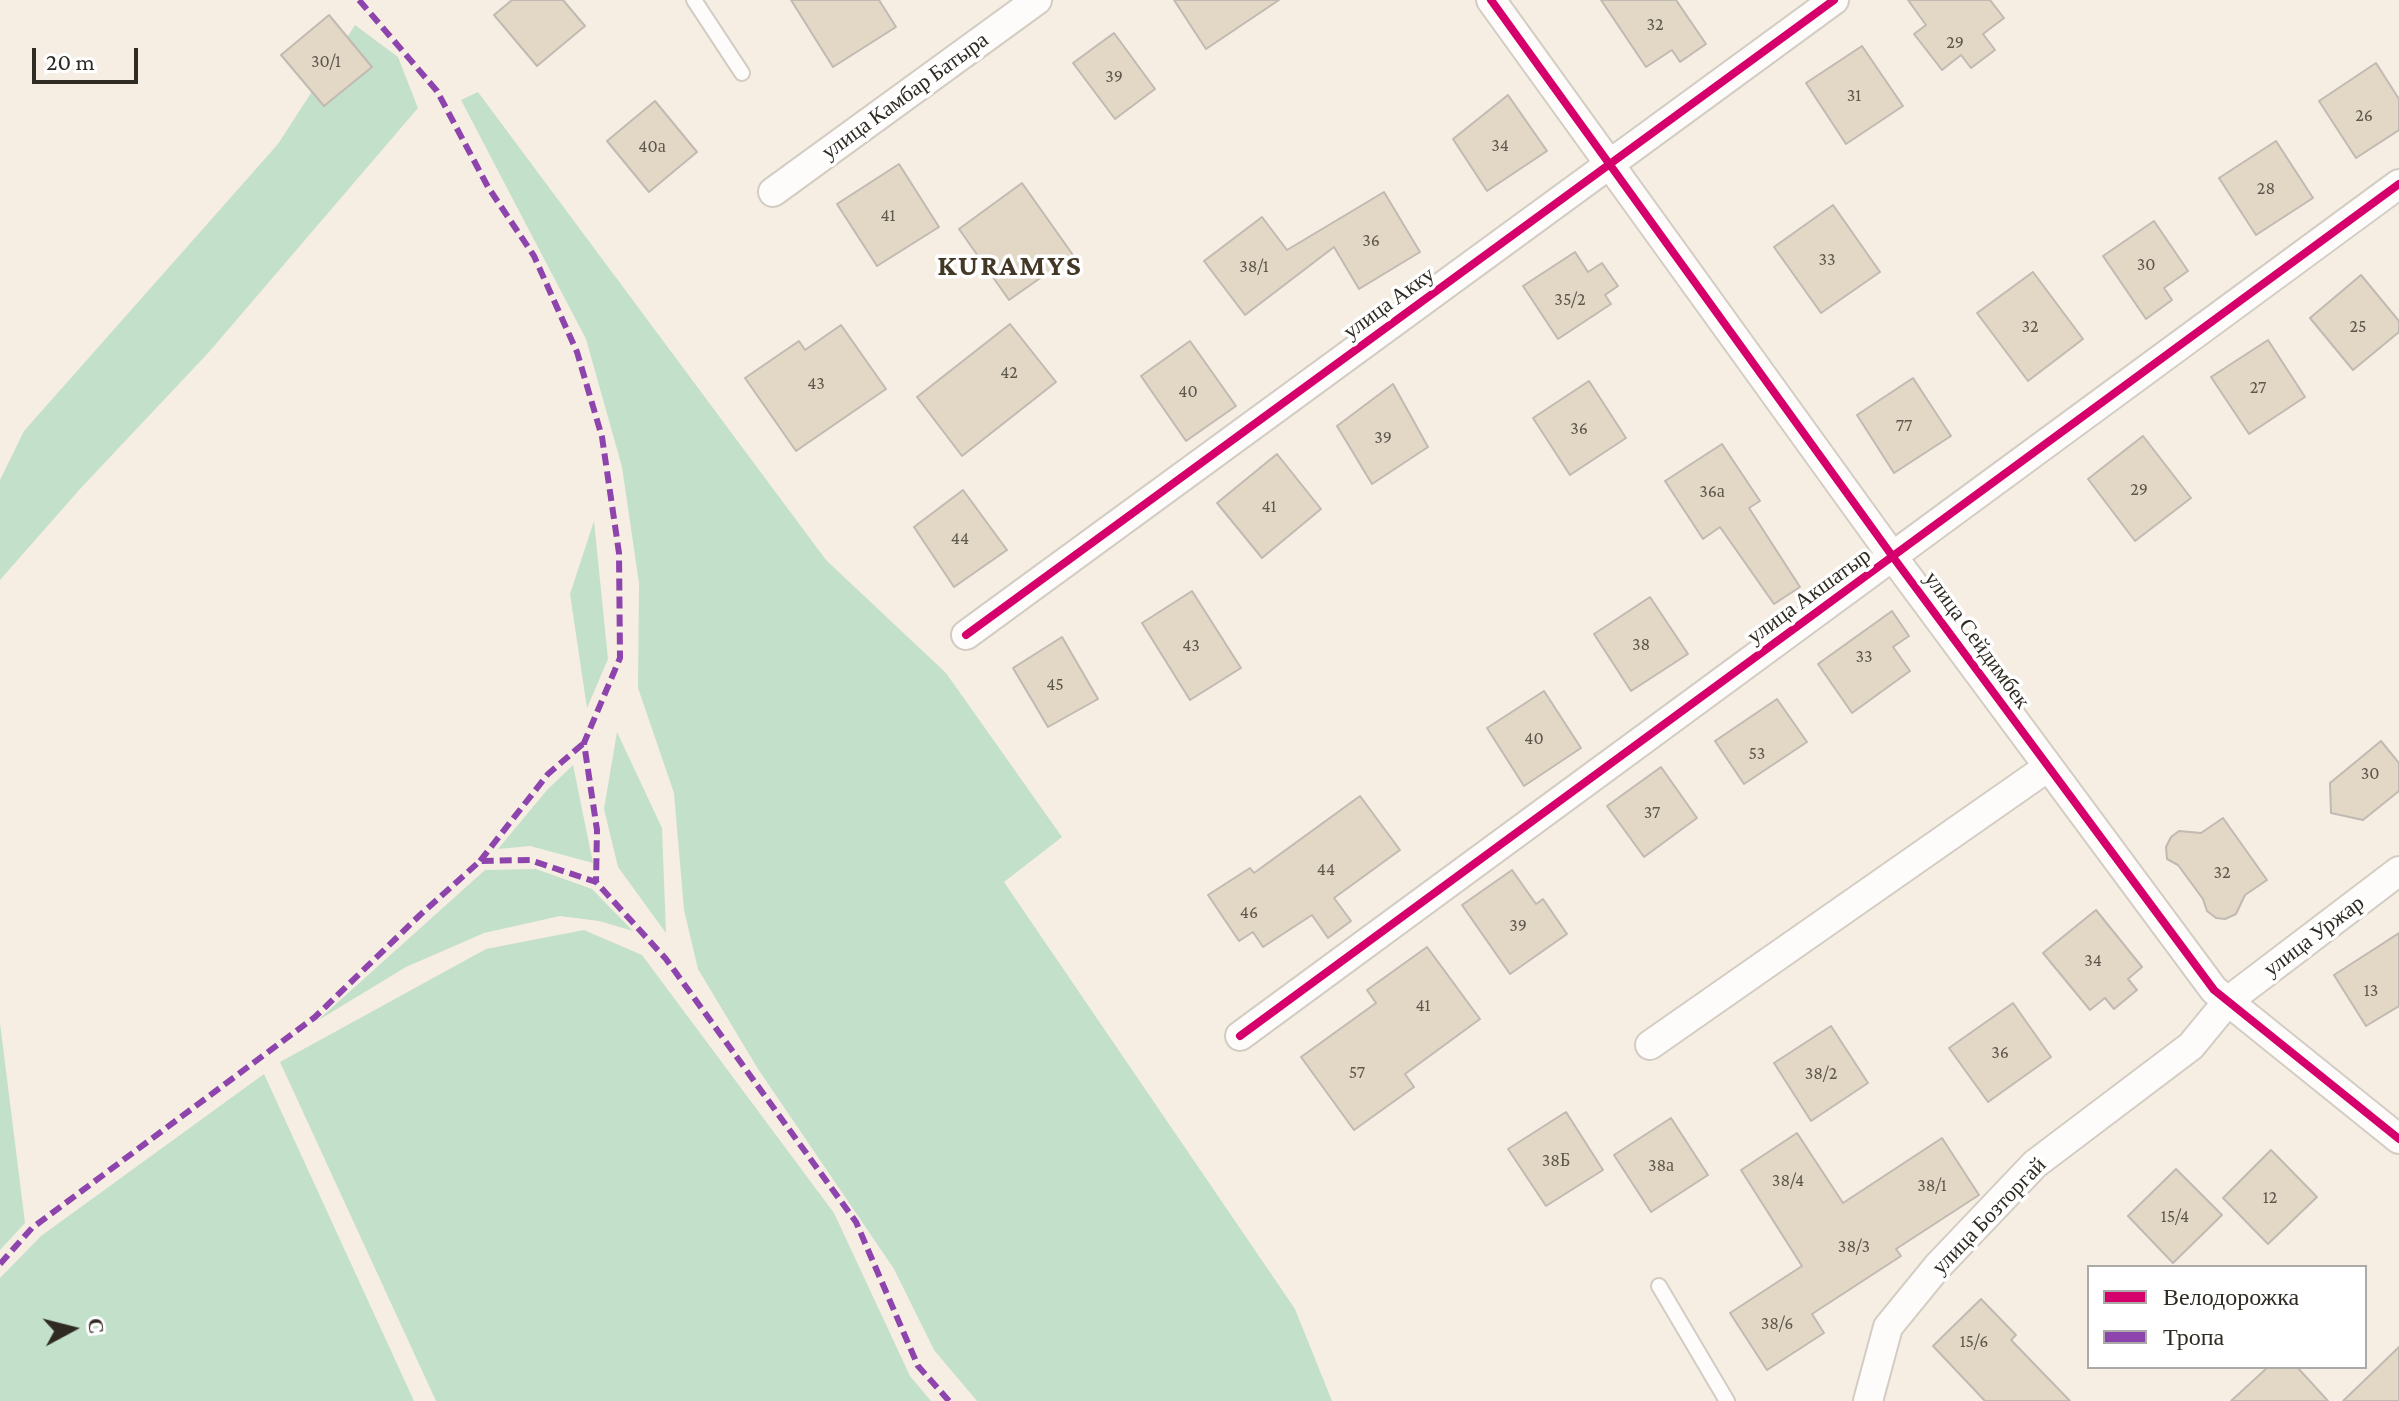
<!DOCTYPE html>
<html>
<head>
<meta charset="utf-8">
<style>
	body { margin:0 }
	#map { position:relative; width:2399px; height:1401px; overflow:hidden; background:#f6eee2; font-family:"Crimson Pro",serif }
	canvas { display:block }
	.legend { position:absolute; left:2087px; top:1265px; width:280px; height:104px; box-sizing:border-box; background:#fff; border:2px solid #acaaa7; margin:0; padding:10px 14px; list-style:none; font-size:24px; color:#302b22 }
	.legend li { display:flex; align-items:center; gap:16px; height:40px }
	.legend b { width:40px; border:2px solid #acaaa7 }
	.north { position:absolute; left:32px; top:1289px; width:80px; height:80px; -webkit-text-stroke:6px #fff; paint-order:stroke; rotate:83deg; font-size:22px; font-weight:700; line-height:32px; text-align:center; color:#302b22 }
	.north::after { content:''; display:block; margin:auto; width:28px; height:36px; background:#302b22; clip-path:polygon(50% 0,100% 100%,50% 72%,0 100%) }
	.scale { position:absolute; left:32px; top:48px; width:106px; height:36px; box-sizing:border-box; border:4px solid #302b22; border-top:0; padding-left:10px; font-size:24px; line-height:28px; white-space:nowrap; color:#302b22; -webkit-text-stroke:6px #fff; paint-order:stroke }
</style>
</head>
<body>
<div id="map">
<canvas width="2399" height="1401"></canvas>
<ul class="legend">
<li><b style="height:10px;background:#d6006c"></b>Велодорожка</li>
<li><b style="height:10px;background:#8e44ad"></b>Тропа</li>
</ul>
<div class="north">С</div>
<div class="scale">20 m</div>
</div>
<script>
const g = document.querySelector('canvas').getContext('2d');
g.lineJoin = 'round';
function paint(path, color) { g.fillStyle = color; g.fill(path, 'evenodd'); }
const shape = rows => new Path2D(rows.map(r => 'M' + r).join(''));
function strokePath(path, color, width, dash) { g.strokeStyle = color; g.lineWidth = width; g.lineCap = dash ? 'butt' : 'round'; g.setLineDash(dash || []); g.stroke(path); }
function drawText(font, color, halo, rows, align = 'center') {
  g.font = font + ' "Crimson Pro",serif'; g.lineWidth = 7; g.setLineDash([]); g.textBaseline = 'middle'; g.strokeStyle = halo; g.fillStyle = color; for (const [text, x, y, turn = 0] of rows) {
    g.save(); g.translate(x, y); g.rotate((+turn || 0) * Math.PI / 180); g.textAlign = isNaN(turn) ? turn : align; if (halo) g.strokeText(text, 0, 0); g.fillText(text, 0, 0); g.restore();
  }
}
const green = shape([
	[355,25,398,57,418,108,209,352,80,489,0,580,0,480,24,431,278,144],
	[478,92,826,560,946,673,1062,837,1004,882,1295,1309,1332,1401,977,1401,934,1350,894,1269,758,1069,698,969,684,910,674,793,638,688,639,583,622,467,586,339,461,100],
	[594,521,608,659,587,708,570,594],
	[617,732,662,828,666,933,618,867,604,809],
	[573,765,593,863,530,846,498,849,547,790],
	[536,869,592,889,633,931,599,921,560,916,484,933,406,967,317,1021,485,870],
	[584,930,642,955,834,1213,910,1376,931,1401,436,1401,280,1062,486,949],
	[0,1023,25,1223,0,1250],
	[264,1074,414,1401,0,1401,0,1278,41,1236]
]);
const building = shape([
	[512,0,563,0,585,26,537,66,494,15,512,0],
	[791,0,879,0,896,27,833,67,791,0],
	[1174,0,1279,0,1206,49,1174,0],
	[1601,0,1676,0,1706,44,1680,62,1672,50,1646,67,1601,0],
	[1908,0,1990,0,2004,18,1983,34,1995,50,1971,68,1961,55,1942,70,1914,34,1926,25,1908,0],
	[329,15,372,67,324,106,281,55,329,15],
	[1114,33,1155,89,1115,119,1073,63,1114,33],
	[1862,46,1903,106,1846,144,1806,83,1862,46],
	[2376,63,2399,99,2399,130,2356,158,2319,101,2376,63],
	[1508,95,1547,151,1487,191,1453,139,1508,95],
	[655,101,697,152,649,192,607,141,655,101],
	[2276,141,2313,198,2256,235,2219,178,2276,141],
	[899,164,939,227,877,266,837,204,899,164],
	[1022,183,1073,255,1009,300,959,229,1022,183],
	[1384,192,1420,252,1359,289,1334,247,1245,315,1204,261,1262,217,1287,250,1384,192],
	[1833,205,1880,272,1821,313,1774,247,1833,205],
	[2154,221,2188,271,2164,288,2172,300,2146,319,2103,256,2154,221],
	[1575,252,1588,272,1602,263,1618,286,1605,295,1611,304,1558,339,1523,286,1575,252],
	[2033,272,2083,339,2028,381,1977,313,2033,272],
	[2361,275,2399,321,2399,332,2353,370,2310,318,2361,275],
	[1010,324,1056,382,962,456,917,397,1010,324],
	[841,325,886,389,796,451,745,378,799,341,805,350,841,325],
	[2268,340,2305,397,2249,434,2211,377,2268,340],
	[1190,341,1236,406,1186,441,1141,376,1190,341],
	[1913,378,1951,436,1894,473,1857,415,1913,378],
	[1589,381,1626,438,1570,475,1533,418,1589,381],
	[1393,384,1428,447,1372,484,1337,426,1393,384],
	[2143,436,2191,498,2135,541,2088,479,2143,436],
	[1722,444,1760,501,1749,508,1800,587,1774,604,1720,527,1703,539,1665,481,1722,444],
	[1277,454,1321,509,1262,558,1217,503,1277,454],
	[963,490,1007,550,954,587,914,527,963,490],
	[1192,591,1241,668,1190,700,1142,623,1192,591],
	[1650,597,1688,654,1631,691,1594,634,1650,597],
	[1892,611,1909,636,1893,647,1910,671,1852,713,1818,664,1892,611],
	[1062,637,1098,699,1048,727,1013,668,1062,637],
	[1544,691,1581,748,1524,786,1487,728,1544,691],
	[1777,699,1807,742,1744,784,1715,741,1777,699],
	[2381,741,2399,763,2399,791,2363,820,2331,813,2330,783,2381,741],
	[1661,767,1697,818,1644,857,1607,806,1661,767],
	[1360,796,1400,850,1334,898,1351,921,1328,938,1312,915,1263,947,1253,932,1239,941,1208,895,1250,868,1254,873,1360,796],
	[2223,818,2267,880,2245,895,2236,914,2225,919,2216,918,2207,911,2203,899,2178,865,2167,859,2166,847,2171,837,2179,831,2201,833,2223,818],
	[1512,870,1536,904,1543,899,1567,934,1510,974,1462,905,1512,870],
	[2096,910,2142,967,2128,979,2137,990,2114,1009,2105,998,2090,1010,2043,953,2096,910],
	[2399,933,2399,1006,2366,1026,2334,975,2399,933],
	[1427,947,1480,1019,1405,1074,1414,1087,1354,1130,1301,1057,1376,1003,1367,990,1427,947],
	[2013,1003,2051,1057,1988,1102,1949,1048,2013,1003],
	[1831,1026,1868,1083,1811,1121,1774,1063,1831,1026],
	[1566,1112,1603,1170,1546,1206,1508,1149,1566,1112],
	[1671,1118,1708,1175,1651,1212,1614,1155,1671,1118],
	[1797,1133,1843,1203,1942,1138,1979,1195,1896,1249,1901,1256,1812,1314,1824,1333,1767,1370,1730,1313,1802,1266,1741,1170,1797,1133],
	[2271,1150,2317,1197,2268,1244,2223,1198,2271,1150],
	[2176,1169,2222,1215,2173,1263,2128,1216,2176,1169],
	[1981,1299,2016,1335,2011,1340,2070,1401,1985,1401,1933,1346,1981,1299],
	[2399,1347,2399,1401,2343,1401,2399,1347],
	[2268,1367,2297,1367,2328,1401,2231,1401,2268,1367]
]);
const service = shape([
	[694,0,742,73],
	[1659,1286,1727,1401]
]);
const minor = shape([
	[1491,0,1893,557,2214,990,2399,1139],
	[773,192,1037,0],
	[966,635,1834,0],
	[1240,1036,2399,184],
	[1650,1045,2048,767],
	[1868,1401,1888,1327,1937,1267,2035,1164,2191,1046,2228,1001,2399,871]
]);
const quiet = shape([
	[359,0,437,91,488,187,534,256,577,352,602,437,619,553,620,658,584,743,597,830,596,882],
	[480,861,548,774,584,743],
	[0,1264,32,1228,315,1017,420,915,480,861,530,860,596,882,666,959,856,1222,918,1366,949,1401]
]);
const cycleway = shape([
	[1491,0,1893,557,2214,990,2399,1139],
	[966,635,1834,0],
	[1240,1036,2399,184]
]);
const numberNames = [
	["32",1655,24],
	["29",1955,42],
	["30/1",326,61],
	["39",1114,76],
	["31",1854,95],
	["26",2364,115],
	["34",1500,145],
	["40а",652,146],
	["28",2266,188],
	["41",888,215],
	["36",1371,240],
	["33",1827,259],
	["30",2146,264],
	["38/1",1254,266],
	["35/2",1570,299],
	["32",2030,326],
	["25",2358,326],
	["42",1009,372],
	["43",816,383],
	["27",2258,387],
	["40",1188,391],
	["77",1904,425],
	["36",1579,428],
	["39",1383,437],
	["29",2139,489],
	["36а",1712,491],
	["41",1269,506],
	["44",960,538],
	["38",1641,644],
	["43",1191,645],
	["33",1864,656],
	["45",1055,684],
	["40",1534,738],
	["53",1757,753],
	["30",2370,773],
	["37",1652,812],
	["44",1326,869],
	["32",2222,872],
	["46",1249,912],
	["39",1518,925],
	["34",2093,960],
	["13",2371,990],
	["41",1423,1005],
	["36",2000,1052],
	["57",1357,1072],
	["38/2",1821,1073],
	["38Б",1556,1160],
	["38а",1661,1165],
	["38/4",1788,1180],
	["38/1",1932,1185],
	["12",2270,1197],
	["15/4",2175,1216],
	["38/3",1854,1246],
	["38/6",1777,1323],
	["15/6",1974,1341]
];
const streetNames = [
	["улица Камбар Батыра",905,96,-36],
	["улица Акку",1389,303,-36],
	["улица Акшатыр",1809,596,-36],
	["улица Сейдимбек",1977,640,54],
	["улица Уржар",2314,936,-37],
	["улица Бозторгай",1989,1216,-46]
];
const districtNames = [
	["KURAMYS",1010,266]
];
paint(green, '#c3e0ca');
paint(building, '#e3d7c6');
strokePath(building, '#c1bab2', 2);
strokePath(service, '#d3ccc3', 18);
strokePath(minor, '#d3ccc3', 32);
strokePath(service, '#fefcfb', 14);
strokePath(minor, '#fefcfb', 28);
strokePath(quiet, '#8e44ad', 6, [12, 6]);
strokePath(cycleway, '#d6006c', 8);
drawText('18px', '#5e574c', null, numberNames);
drawText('22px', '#302b22', '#fff', streetNames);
g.letterSpacing = '2px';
drawText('bold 30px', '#433726', '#fff', districtNames);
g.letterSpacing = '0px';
</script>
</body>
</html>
